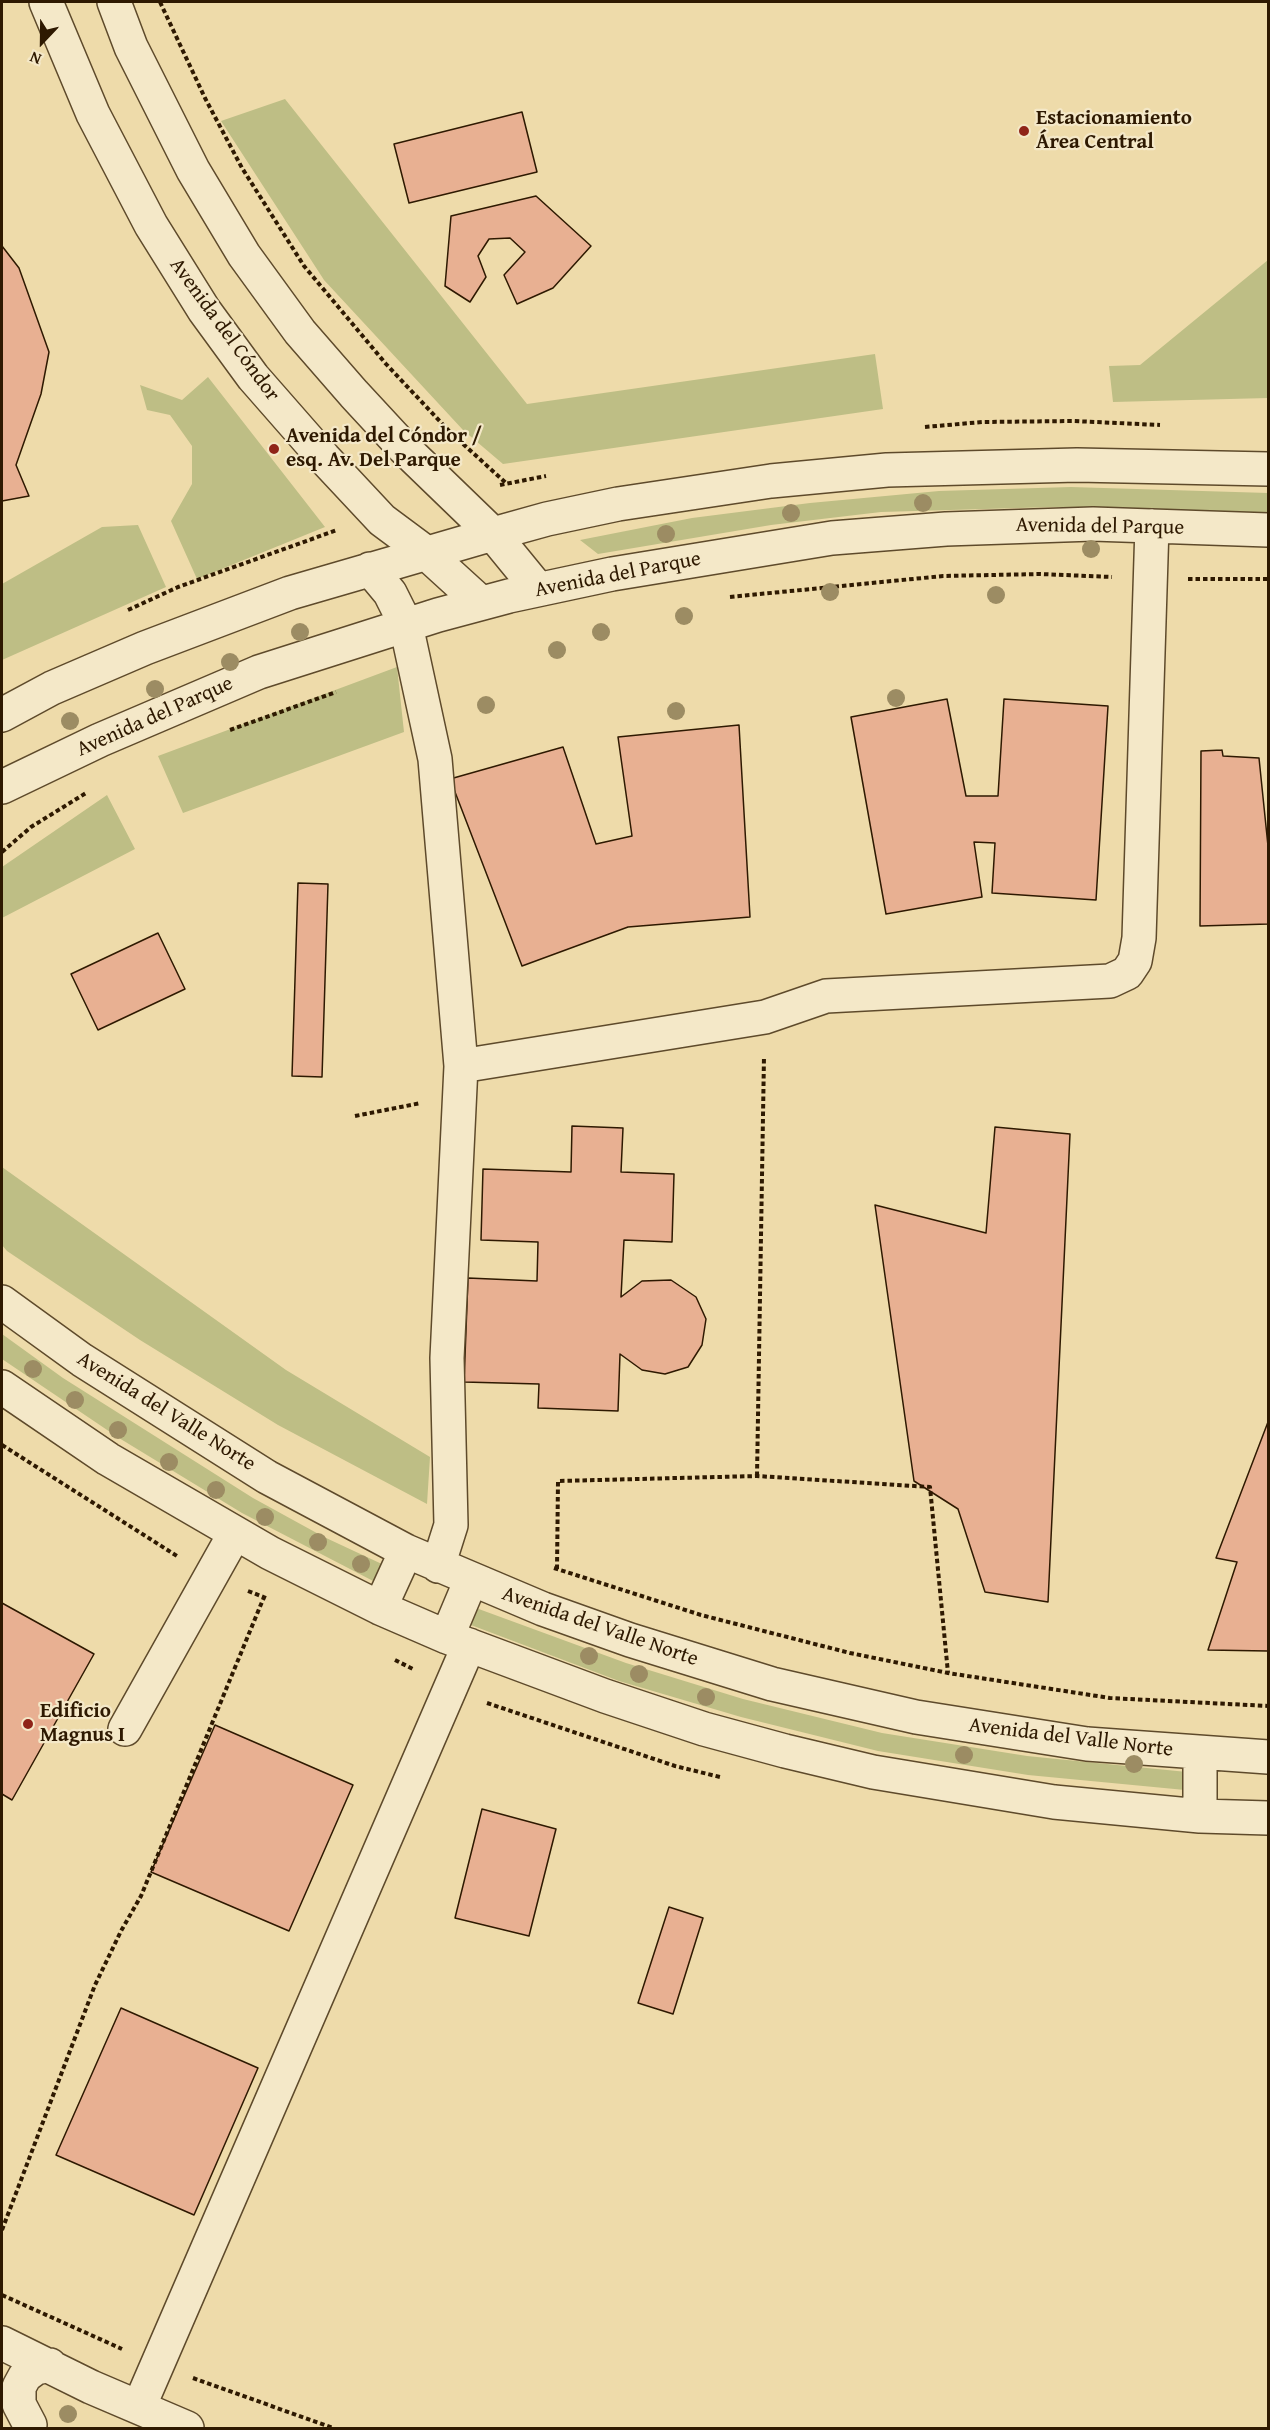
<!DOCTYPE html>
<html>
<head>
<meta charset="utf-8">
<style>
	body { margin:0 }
	#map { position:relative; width:1270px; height:2430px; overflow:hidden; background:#eedbaa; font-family:"Gentium Book Plus",serif }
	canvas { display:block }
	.frame { position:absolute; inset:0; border:3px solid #2e1901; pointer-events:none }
	.north { position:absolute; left:12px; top:12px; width:60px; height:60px; -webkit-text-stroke:4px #f4e8c8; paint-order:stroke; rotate:202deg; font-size:16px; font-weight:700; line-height:24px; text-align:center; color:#2e1901 }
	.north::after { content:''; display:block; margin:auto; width:21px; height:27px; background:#2e1901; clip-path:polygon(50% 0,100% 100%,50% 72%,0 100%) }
</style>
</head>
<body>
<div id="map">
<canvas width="1270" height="2430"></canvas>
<div class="frame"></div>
<div class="north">N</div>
</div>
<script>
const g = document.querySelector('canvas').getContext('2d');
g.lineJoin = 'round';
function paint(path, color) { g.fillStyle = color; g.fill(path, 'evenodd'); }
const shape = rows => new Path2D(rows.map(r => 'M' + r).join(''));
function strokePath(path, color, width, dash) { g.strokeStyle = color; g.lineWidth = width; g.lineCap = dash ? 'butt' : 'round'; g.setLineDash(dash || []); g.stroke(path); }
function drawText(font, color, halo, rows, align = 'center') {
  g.font = font + ' "Gentium Book Plus",serif'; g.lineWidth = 4.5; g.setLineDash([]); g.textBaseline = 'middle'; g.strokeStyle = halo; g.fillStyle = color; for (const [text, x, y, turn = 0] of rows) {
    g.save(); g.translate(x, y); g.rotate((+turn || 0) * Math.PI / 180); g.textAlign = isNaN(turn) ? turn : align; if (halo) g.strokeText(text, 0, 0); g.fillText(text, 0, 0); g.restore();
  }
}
const green = shape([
	[285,99,527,404,875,354,883,409,503,464,463,430,324,280,221,121],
	[1268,260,1268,398,1113,402,1109,366,1140,365],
	[208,377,325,527,197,579,171,521,192,484,192,446,170,415,147,410,140,385,182,400],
	[1071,487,1268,493,1268,513,1054,507,881,512,771,525,598,554,580,540,692,518,810,503,939,491],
	[138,525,166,587,2,660,2,584,102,527],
	[397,667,404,732,183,813,158,756],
	[107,795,135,849,2,918,2,867],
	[2,1167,286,1370,430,1457,427,1504,278,1425,140,1340,7,1251,2,1245],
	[2,1334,63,1378,253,1498,324,1537,384,1565,377,1583,242,1513,119,1438,2,1359],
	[476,1608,626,1663,743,1699,882,1733,1027,1756,1187,1772,1185,1790,1028,1775,878,1751,741,1717,619,1681,471,1625]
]);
const building = shape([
	[522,112,537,172,409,203,394,144,522,112],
	[536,196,591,246,553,288,517,304,504,275,525,252,510,238,489,239,478,256,486,277,470,302,445,286,451,216,536,196],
	[2,246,19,268,49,352,41,394,16,465,29,496,2,501,2,246],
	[947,699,966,796,998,796,1004,699,1108,706,1096,900,992,893,995,843,974,842,982,897,886,914,851,717,947,699],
	[739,725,750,917,628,927,522,966,450,779,563,747,596,844,632,836,618,737,739,725],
	[1222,750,1223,756,1259,758,1268,846,1268,924,1200,926,1201,751,1222,750],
	[298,883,328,884,322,1077,292,1076,298,883],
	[158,933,185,989,98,1030,71,974,158,933],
	[572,1126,623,1128,621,1172,674,1174,672,1242,624,1240,621,1297,642,1281,671,1280,696,1297,706,1319,702,1345,688,1367,665,1374,642,1370,620,1354,618,1411,538,1408,539,1384,464,1382,468,1278,537,1281,538,1242,481,1240,483,1169,571,1172,572,1126],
	[995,1127,1070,1134,1048,1602,985,1592,958,1509,914,1481,875,1205,986,1233,995,1127],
	[1268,1422,1268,1651,1208,1650,1237,1562,1216,1558,1268,1422],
	[2,1603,94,1654,12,1800,2,1794,2,1603],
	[215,1725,353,1785,289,1931,151,1872,215,1725],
	[482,1809,556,1829,529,1936,455,1918,482,1809],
	[669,1907,703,1918,673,2014,638,2003,669,1907],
	[121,2008,258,2068,194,2215,56,2155,121,2008]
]);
const path = shape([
	[160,2,205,98,242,168,304,266,386,364,450,432,507,484],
	[925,427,982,422,1074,421,1160,425],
	[500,485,546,476],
	[1188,579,1268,579],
	[730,597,943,576,1040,574,1112,577],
	[128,610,178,587,337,530],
	[230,730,336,692],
	[2,852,31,827,86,793],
	[355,1116,421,1103],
	[2,1445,177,1556],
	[757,1476,764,1056],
	[554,1568,701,1615,850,1653,948,1673,1110,1698,1268,1706],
	[557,1569,558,1481,757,1476,930,1487,948,1673],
	[248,1591,266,1598],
	[395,1660,415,1670],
	[487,1703,675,1766,720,1777],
	[2,2230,95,1985,121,1931,141,1896,264,1597],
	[2,2295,122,2349],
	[193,2378,333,2428]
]);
const minor = shape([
	[46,2,93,114,151,225,204,310,253,377,324,458,382,520,425,552,481,603],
	[114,2,131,47,193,170,244,255,300,332,354,394,404,448,493,534,538,589],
	[370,569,390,593,406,625,435,759,461,1066,447,1358,451,1525,438,1566],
	[2,715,52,688,145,648,290,593,493,534,547,519,618,504,771,481,887,470,1077,465,1268,469],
	[2,787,100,740,259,672,438,615,509,596,612,574,832,538,946,529,1093,524,1268,530],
	[461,1066,765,1017,826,996,1110,981,1127,973,1135,961,1139,938,1152,526],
	[2,1302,82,1360,267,1477,406,1551,543,1609,630,1640,772,1684,916,1717,1087,1744,1268,1757],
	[2,1387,108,1459,270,1553,380,1608,447,1637,605,1696,704,1729,785,1751,873,1772,1054,1802,1200,1816,1268,1818],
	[380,1608,406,1551],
	[447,1637,471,1580],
	[125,1729,235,1533],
	[1200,1816,1200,1753],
	[2,2343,91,2387,187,2428],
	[139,2407,469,1645],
	[30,2425,19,2404,19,2387,25,2376,36,2368,50,2365]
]);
const trees = [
	[923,503],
	[791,513],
	[666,534],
	[1091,549],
	[830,592],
	[996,595],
	[684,616],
	[300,632],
	[601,632],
	[557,650],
	[230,662],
	[155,689],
	[896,698],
	[486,705],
	[676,711],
	[70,721],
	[33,1369],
	[75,1400],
	[118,1430],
	[169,1462],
	[216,1490],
	[265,1517],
	[318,1542],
	[361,1564],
	[589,1656],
	[639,1674],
	[706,1697],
	[964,1755],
	[1134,1764],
	[68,2414]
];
const markers = [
	[1024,131,6,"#8f2418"],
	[274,449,6,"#8f2418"],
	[28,1724,6,"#8f2418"]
];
const poiNames = [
	["Estacionamiento",1036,119],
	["Área Central",1036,143],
	["Avenida del Cóndor /",286,437],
	["esq. Av. Del Parque",286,461],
	["Edificio",40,1712],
	["Magnus I",40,1736]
];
const streetNames = [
	["Avenida del Cóndor",224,330,54],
	["Avenida del Parque",1100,527,1],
	["Avenida del Parque",618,575,-11],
	["Avenida del Parque",155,717,-24],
	["Avenida del Valle Norte",166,1412,32],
	["Avenida del Valle Norte",600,1627,19],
	["Avenida del Valle Norte",1071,1738,7]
];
paint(green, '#bebe85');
paint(building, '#e8b092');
strokePath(building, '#2e1901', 1.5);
strokePath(minor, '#5e4a2b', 36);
strokePath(path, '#2e1901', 4, [4.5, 3]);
strokePath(minor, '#f4e8c8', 33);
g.fillStyle = '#9c8c63';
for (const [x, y] of trees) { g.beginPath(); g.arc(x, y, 9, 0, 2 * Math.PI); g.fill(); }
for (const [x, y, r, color] of markers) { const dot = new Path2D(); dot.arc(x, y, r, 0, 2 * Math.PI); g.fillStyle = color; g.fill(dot); strokePath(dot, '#f4e8c8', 2); }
drawText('bold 21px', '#2e1901', '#f4e8c8', poiNames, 'left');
drawText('21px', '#2e1901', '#f4e8c8', streetNames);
</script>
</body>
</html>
